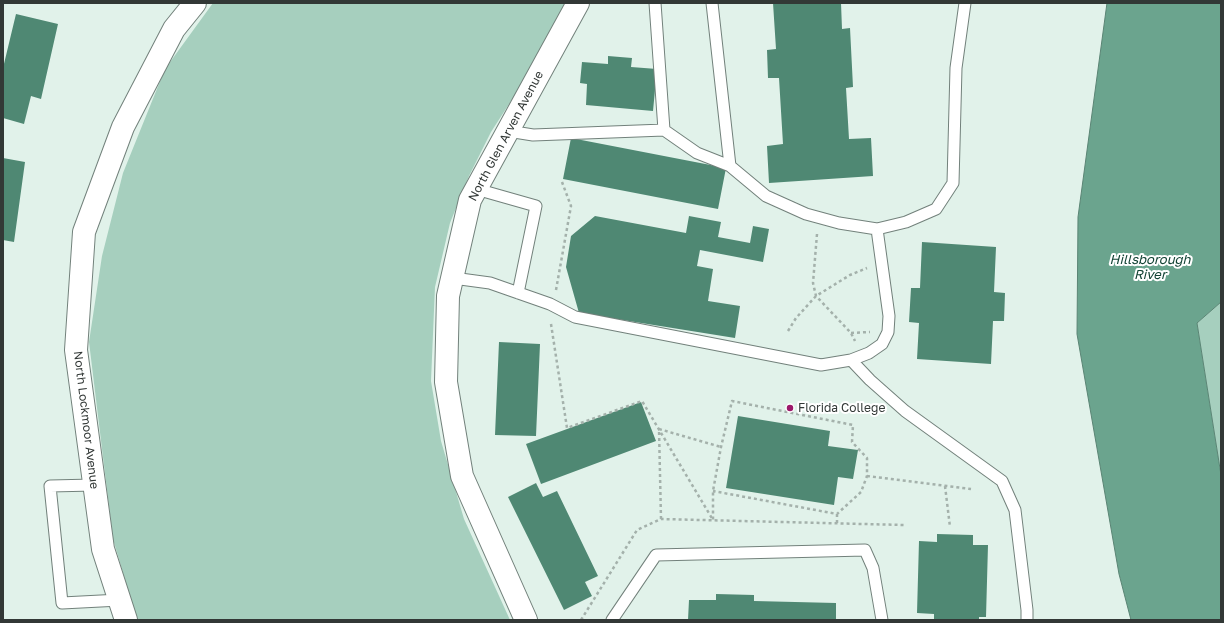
<!DOCTYPE html>
<html>
<head>
<meta charset="utf-8">
<style>
	body { margin:0 }
	#map { position:relative; width:1224px; height:623px; overflow:hidden; background:#e1f2ea; font-family:"Golos Text",sans-serif }
	canvas { display:block }
	.frame { position:absolute; inset:0; border:4px solid #323836; pointer-events:none }
</style>
</head>
<body>
<div id="map">
<canvas width="1224" height="623"></canvas>
<div class="frame"></div>
</div>
<script>
const g = document.querySelector('canvas').getContext('2d');
g.lineJoin = 'round';
function paint(path, color) { g.fillStyle = color; g.fill(path, 'evenodd'); }
const shape = rows => new Path2D(rows.map(r => 'M' + r).join(''));
function strokePath(path, color, width, dash) { g.strokeStyle = color; g.lineWidth = width; g.lineCap = dash ? 'butt' : 'round'; g.setLineDash(dash || []); g.stroke(path); }
function drawText(font, color, halo, rows, align = 'center') {
  g.font = font + ' "Golos Text",sans-serif'; g.lineWidth = 4; g.setLineDash([]); g.textBaseline = 'middle'; g.strokeStyle = halo; g.fillStyle = color; for (const [text, x, y, turn = 0] of rows) {
    g.save(); g.translate(x, y); g.rotate((+turn || 0) * Math.PI / 180); g.textAlign = isNaN(turn) ? turn : align; if (halo) g.strokeText(text, 0, 0); g.fillText(text, 0, 0); g.restore();
  }
}
const green = shape([
	[213,3,567,3,520,87,491,132,469,176,450,223,435,287,431,381,441,441,464,519,510,620,137,620,113,539,89,342,102,256,123,173,165,69],
	[1221,302,1221,475,1197,323]
]);
const water = shape([
	[1107,3,1221,3,1221,302,1197,323,1221,475,1221,620,1131,620,1119,574,1077,334,1078,217,1107,3]
]);
const building = shape([
	[773,3,841,3,842,29,850,28,853,87,846,88,849,139,871,138,873,176,769,183,767,146,783,144,779,78,768,78,767,50,776,49],
	[16,14,58,24,41,99,31,96,24,124,3,118,3,68],
	[608,56,632,58,631,67,657,69,653,111,586,105,587,84,580,83,582,62,608,64],
	[571,138,726,168,718,209,563,179],
	[3,158,25,162,14,242,3,240],
	[595,216,686,233,689,216,721,222,718,237,750,243,753,226,769,229,763,262,700,250,697,266,713,269,708,301,740,306,735,338,579,313,566,267,571,236],
	[922,242,996,247,994,292,1005,293,1004,321,993,321,991,364,917,359,919,323,909,322,911,288,920,288],
	[499,342,540,344,536,436,495,435],
	[641,402,656,441,541,484,526,444],
	[738,416,830,431,828,446,858,450,853,479,838,477,834,505,726,488],
	[536,483,543,497,557,491,598,576,585,582,592,596,564,610,508,497],
	[937,534,973,535,973,545,988,545,986,617,979,617,979,620,934,620,934,614,917,613,919,541,937,542],
	[716,594,754,595,754,601,836,603,836,620,688,620,689,600,716,600]
]);
const path = shape([
	[817,234,813,283,816,296,851,333,855,341],
	[556,290,571,206,562,182],
	[551,324,567,428,642,401,713,520,713,491,721,447,732,401,853,425,852,442,867,458,867,476,861,492,837,514,713,491],
	[788,331,796,318,816,296,850,275,867,268],
	[851,333,870,332],
	[867,476,971,489],
	[945,486,950,527],
	[837,514,837,523],
	[661,519,659,429,721,447],
	[581,620,637,530,661,519,904,525]
]);
const service = shape([
	[655,3,664,130],
	[712,3,730,166],
	[508,131,533,135,664,130,697,153,730,166,766,196,806,214,839,223,877,229,906,222,936,209,953,183,956,68,965,3],
	[476,189,536,206,518,293],
	[453,278,490,283,550,304,575,317,821,365,851,360,869,353,882,344,888,332,889,316,877,229],
	[851,360,870,380,905,411,1002,481,1015,510,1027,610,1027,620],
	[94,485,50,486,62,603,120,600],
	[612,620,656,555,865,550,873,568,882,620]
]);
const minor = shape([
	[126,620,103,549,76,350,84,232,123,127,174,29,195,3]
]);
const tertiary = shape([
	[526,620,462,476,446,382,448,296,470,200,578,3]
]);
const markers = [
	[790,408,4,"#9c186b"]
];
const streetNames = [
	["North Glen Arven Avenue",506,136,-62],
	["North Lockmoor Avenue",86,420,83]
];
const poiNames = [
	["Florida College",798,408]
];
const waterNames = [
	["Hillsborough",1150,260],
	["River",1150,275]
];
paint(green, '#a6cfbe');
paint(water, '#6ba48e');
strokePath(water, '#5a8474', 1);
paint(building, '#4f8873');
strokePath(service, '#72817b', 13);
strokePath(minor, '#72817b', 24);
strokePath(tertiary, '#72817b', 24);
strokePath(path, '#a4b1ab', 2.5, [3, 3]);
strokePath(service, '#fff', 11);
strokePath(minor, '#fff', 22);
strokePath(tertiary, '#fff', 22);
for (const [x, y, r, color] of markers) { const dot = new Path2D(); dot.arc(x, y, r, 0, 2 * Math.PI); g.fillStyle = color; g.fill(dot); strokePath(dot, '#fff', 1.5); }
drawText('12px', '#323836', '#fff', streetNames);
drawText('12px', '#323836', '#fff', poiNames, 'left');
drawText('italic 13px', '#124334', '#fff', waterNames);
</script>
</body>
</html>
